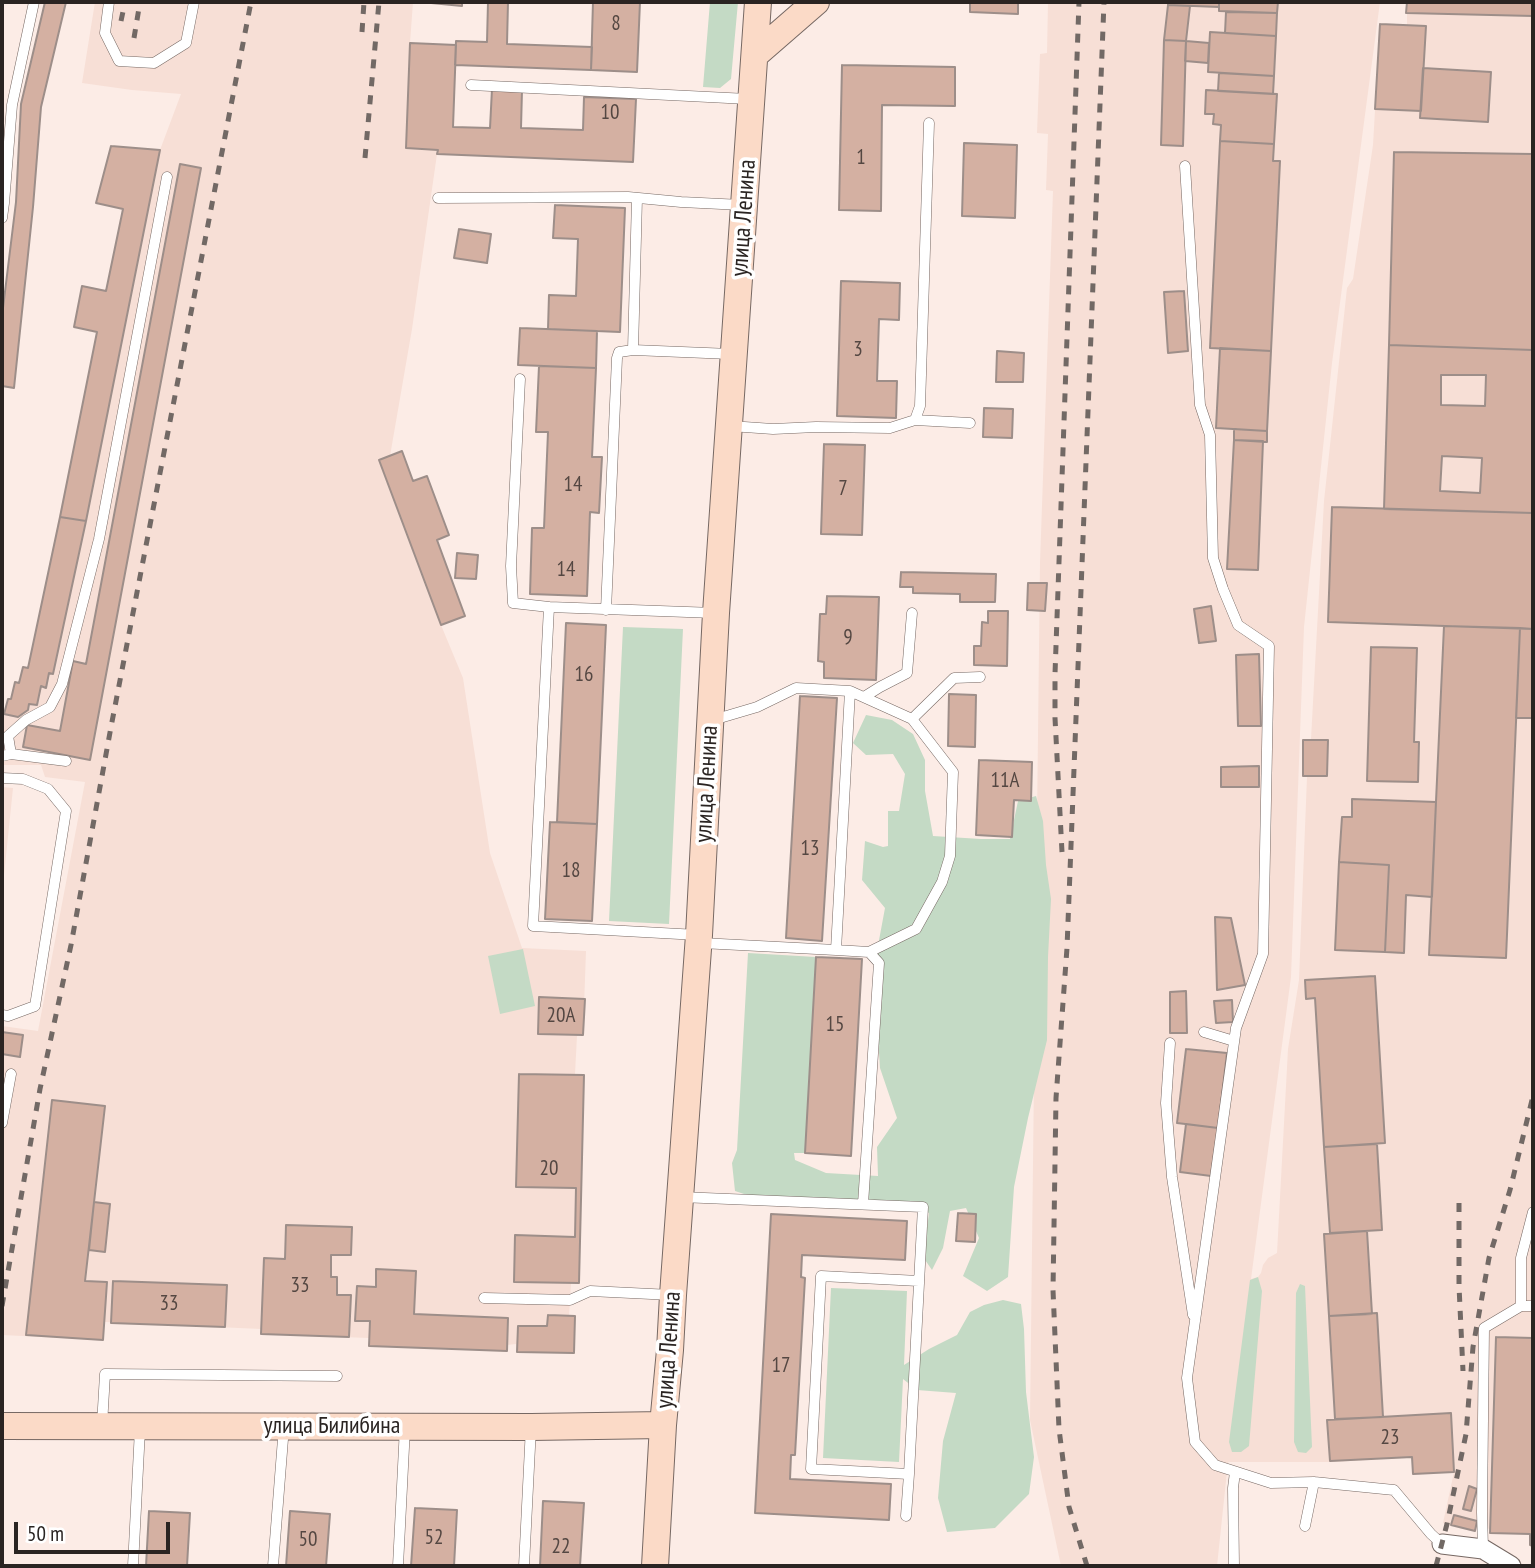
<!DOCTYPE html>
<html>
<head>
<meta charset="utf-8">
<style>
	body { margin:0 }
	#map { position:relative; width:1535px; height:1568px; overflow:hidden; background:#fcece6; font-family:"PT Sans Narrow",sans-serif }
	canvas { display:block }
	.frame { position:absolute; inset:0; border:4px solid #2a2422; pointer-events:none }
	.scale { position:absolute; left:14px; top:1522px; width:156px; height:32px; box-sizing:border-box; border:4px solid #2a2422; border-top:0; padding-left:9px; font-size:21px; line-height:24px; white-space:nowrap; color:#2a2422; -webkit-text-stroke:5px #fff; paint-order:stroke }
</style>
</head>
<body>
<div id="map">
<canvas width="1535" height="1568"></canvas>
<div class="frame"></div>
<div class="scale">50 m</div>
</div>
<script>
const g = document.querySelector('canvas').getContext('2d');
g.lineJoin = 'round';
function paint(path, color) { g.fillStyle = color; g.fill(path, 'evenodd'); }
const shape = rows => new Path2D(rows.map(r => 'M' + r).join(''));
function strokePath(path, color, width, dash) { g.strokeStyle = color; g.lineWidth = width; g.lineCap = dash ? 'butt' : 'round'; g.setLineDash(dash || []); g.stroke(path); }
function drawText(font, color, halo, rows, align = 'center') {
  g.font = font + ' "PT Sans Narrow",sans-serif'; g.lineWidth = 7; g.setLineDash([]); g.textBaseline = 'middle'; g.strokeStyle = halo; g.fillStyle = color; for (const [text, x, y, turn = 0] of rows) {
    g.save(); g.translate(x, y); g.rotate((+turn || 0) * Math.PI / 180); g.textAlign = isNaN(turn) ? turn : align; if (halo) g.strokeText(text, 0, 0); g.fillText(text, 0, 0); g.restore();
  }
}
const built = shape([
	[95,2,413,2,410,43,406,148,438,150,437,154,412,329,390,456,379,460,441,625,463,678,490,853,522,948,586,951,583,1035,577,1036,575,1074,584,1075,579,1283,571,1283,569,1316,575,1316,574,1353,517,1352,516,1344,507,1345,507,1351,369,1346,369,1338,261,1334,261,1329,105,1322,103,1340,2,1335,2,1026,38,1031,85,782,45,777,41,765,2,765,2,715,4,713,8,699,11,699,19,683,23,667,28,668,97,332,74,327,82,286,106,290,123,209,96,203,111,146,160,150,181,94,132,90,82,83],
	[1048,2,1380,2,1332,363,1304,627,1291,977,1251,1279,1258,1277,1261,1273,1263,1265,1268,1258,1277,1253,1288,1049,1299,980,1307,777,1303,776,1303,740,1311,739,1324,501,1347,288,1353,279,1373,145,1380,24,1407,25,1407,2,1533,2,1533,1546,1530,1545,1529,1534,1490,1533,1490,1529,1477,1526,1475,1531,1443,1523,1454,1472,1413,1474,1412,1457,1334,1462,1228,1462,1217,1566,1061,1566,1030,1420,1040,563,1053,191,1046,190,1048,134,1037,133,1040,54,1047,53],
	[2,787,13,788,2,895]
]);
const green = shape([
	[710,2,738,2,731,79,720,88,703,87],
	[623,627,683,629,669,924,609,921],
	[866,715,892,720,913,734,925,760,925,791,933,836,981,839,1010,839,1018,801,1036,796,1043,821,1046,865,1051,899,1048,957,1047,1040,1028,1118,1014,1187,1008,1277,987,1291,963,1276,979,1238,966,1208,950,1211,943,1248,932,1270,923,1257,929,1213,898,1201,837,1202,759,1199,735,1191,732,1163,737,1150,748,953,816,957,805,1153,794,1153,795,1160,826,1173,878,1176,877,1147,897,1118,880,1068,876,1005,877,951,885,908,862,880,865,841,883,847,888,846,888,811,899,811,905,774,893,754,866,755,853,743],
	[523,949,535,1006,500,1014,488,956],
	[1258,1277,1262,1291,1249,1446,1241,1452,1232,1452,1229,1442,1250,1280],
	[1300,1284,1305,1286,1312,1447,1306,1453,1298,1452,1294,1442,1296,1293],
	[831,1288,907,1291,904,1365,929,1349,957,1335,970,1312,984,1305,1003,1300,1021,1304,1024,1329,1026,1392,1034,1457,1029,1494,995,1528,947,1532,938,1498,943,1441,956,1393,917,1390,903,1379,899,1462,823,1458]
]);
const building = shape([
	[45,2,66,2,41,107,33,207,14,388,2,386,2,316,16,202,21,104,45,2],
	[421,2,462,2,462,6,421,2],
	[488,2,508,2,507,44,592,47,591,70,455,65,456,41,487,42,488,2],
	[593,2,640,2,637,72,591,70,593,2],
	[970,2,1018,2,1018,14,970,12,970,2],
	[1168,2,1219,2,1219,7,1168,5,1168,2],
	[1219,2,1278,2,1277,13,1219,11,1219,2],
	[1407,2,1533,2,1533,16,1406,13,1407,2],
	[1168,5,1190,6,1186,41,1164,40,1168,5],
	[1226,12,1277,13,1276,36,1225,33,1226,12],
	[1380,24,1426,26,1421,111,1375,109,1380,24],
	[1210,32,1276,36,1274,76,1208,72,1210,32],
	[1164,40,1186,41,1183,146,1161,145,1164,40],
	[1186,41,1209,43,1208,63,1185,61,1186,41],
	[410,43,456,45,453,127,490,128,492,89,522,90,521,128,583,130,584,97,636,99,633,162,437,154,438,150,406,148,410,43],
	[842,65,955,67,955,106,882,105,881,211,839,210,842,65],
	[1423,68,1491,72,1488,122,1420,118,1423,68],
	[1219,73,1274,76,1273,94,1218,91,1219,73],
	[1206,90,1277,94,1274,144,1220,141,1221,125,1213,124,1214,114,1205,114,1206,90],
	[1220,141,1274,144,1273,161,1280,161,1271,351,1210,348,1220,141],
	[964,143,1017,145,1015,218,962,216,964,143],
	[111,146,160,150,86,521,60,517,97,332,74,327,82,286,106,291,123,209,96,203,111,146],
	[1394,152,1533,154,1533,350,1389,345,1394,152],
	[180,164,201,168,90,760,23,747,27,725,60,731,73,661,86,664,180,164],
	[555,205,625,208,620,332,548,329,549,295,576,296,578,239,553,238,555,205],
	[459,229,491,234,487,263,454,258,459,229],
	[841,281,900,283,899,320,879,319,877,381,897,381,896,418,837,416,841,281],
	[1184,291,1188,351,1168,353,1164,292,1184,291],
	[520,328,597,331,596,368,518,365,520,328],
	[1389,345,1533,350,1533,513,1384,509,1389,345],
	[1441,375,1486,375,1485,406,1441,405,1441,375],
	[1442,456,1482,458,1480,493,1440,491,1442,456],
	[1220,348,1271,351,1267,431,1216,428,1220,348],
	[997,351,1024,353,1023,382,996,382,997,351],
	[539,366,596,368,592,457,602,457,599,513,590,512,587,596,530,594,532,528,544,528,548,432,536,432,539,366],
	[984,408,1013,409,1012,438,983,437,984,408],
	[1234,429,1267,431,1267,442,1234,440,1234,429],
	[1234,440,1263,441,1258,570,1227,569,1234,440],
	[824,444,865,445,862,535,821,534,824,444],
	[402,451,413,481,427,476,449,535,437,540,465,616,441,625,379,460,402,451],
	[1332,507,1533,513,1533,629,1328,622,1332,507],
	[60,517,86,521,53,674,49,673,46,688,41,686,37,705,29,704,28,710,18,717,4,714,8,699,11,699,15,682,19,683,23,667,28,668,60,517],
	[457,553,478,555,476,579,455,578,457,553],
	[901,572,996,574,995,602,960,602,960,594,913,593,913,587,900,587,901,572],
	[1028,583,1047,583,1045,611,1027,610,1028,583],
	[827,596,879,597,876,680,824,678,824,662,818,661,820,614,826,614,827,596],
	[1211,606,1216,641,1199,643,1194,609,1211,606],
	[988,611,1008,611,1007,666,974,665,974,646,981,646,982,622,988,623,988,611],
	[566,623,606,625,597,824,557,822,566,623],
	[1444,626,1520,628,1506,958,1429,955,1444,626],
	[1520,628,1533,629,1533,718,1516,718,1520,628],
	[1371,647,1417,648,1414,742,1419,742,1418,782,1367,781,1371,647],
	[1259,654,1261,726,1238,726,1236,655,1259,654],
	[949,694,976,695,975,747,948,746,949,694],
	[800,696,837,698,822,941,786,938,800,696],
	[1303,740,1328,740,1327,776,1303,776,1303,740],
	[979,760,1032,762,1031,801,1014,800,1012,837,976,835,979,760],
	[1259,766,1259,787,1221,787,1221,767,1259,766],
	[1352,799,1436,802,1432,897,1406,895,1404,953,1385,952,1389,865,1339,862,1342,817,1352,817,1352,799],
	[550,822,597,824,592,921,545,919,550,822],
	[1339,862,1389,865,1385,952,1335,950,1339,862],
	[1215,917,1231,918,1245,985,1217,990,1215,917],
	[816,957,862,959,851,1156,805,1153,816,957],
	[1375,976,1385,1143,1324,1147,1315,998,1306,999,1305,980,1375,976],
	[1186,991,1187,1033,1170,1033,1170,992,1186,991],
	[539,997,585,999,583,1035,538,1034,539,997],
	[1232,1000,1233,1022,1216,1023,1214,1001,1232,1000],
	[2,1032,23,1035,20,1057,2,1054,2,1032],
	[1186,1049,1227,1053,1218,1128,1177,1123,1186,1049],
	[519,1074,584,1075,579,1283,514,1282,515,1235,575,1237,576,1188,516,1187,519,1074],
	[52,1100,105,1106,85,1281,107,1282,103,1340,26,1335,52,1100],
	[1186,1124,1218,1128,1211,1176,1180,1172,1186,1124],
	[1377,1144,1382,1230,1330,1233,1324,1147,1377,1144],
	[94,1202,110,1204,105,1252,89,1250,94,1202],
	[958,1213,976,1214,975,1242,956,1241,958,1213],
	[771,1214,907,1221,905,1260,802,1255,801,1277,805,1278,795,1455,791,1455,790,1479,891,1484,889,1520,755,1513,771,1214],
	[286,1225,352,1227,351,1255,331,1255,331,1277,337,1277,337,1295,351,1295,349,1337,261,1334,264,1258,285,1259,286,1225],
	[1367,1231,1372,1314,1329,1316,1324,1234,1367,1231],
	[376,1269,416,1271,414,1314,508,1318,507,1351,369,1346,370,1321,355,1321,357,1286,376,1287,376,1269],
	[113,1281,227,1285,225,1327,111,1323,113,1281],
	[1377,1313,1383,1417,1335,1419,1329,1316,1377,1313],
	[548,1315,575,1316,574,1353,517,1352,518,1326,547,1326,548,1315],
	[1496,1337,1533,1338,1533,1546,1530,1545,1530,1534,1490,1533,1496,1337],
	[1451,1413,1454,1472,1413,1474,1412,1457,1330,1461,1327,1420,1451,1413],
	[1469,1486,1477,1489,1471,1511,1463,1509,1469,1486],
	[543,1501,584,1503,580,1566,540,1566,543,1501],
	[415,1508,457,1510,454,1566,411,1566,415,1508],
	[149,1511,190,1513,187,1566,146,1566,149,1511],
	[290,1511,330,1514,326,1566,286,1566,290,1511],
	[1454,1515,1477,1521,1475,1531,1451,1525,1454,1515]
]);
const lane = shape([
	[109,2,105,33,119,61,154,63,186,43,194,2],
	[471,85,748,99],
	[1185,166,1200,405,1210,435,1213,558,1223,589,1238,625,1269,646,1263,954,1236,1028,1187,1378,1195,1442,1215,1465,1271,1483,1314,1482,1394,1490,1431,1534,1442,1544],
	[438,198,628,197,681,202,742,205],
	[2,200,4,203,2,218],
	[4,203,12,105,34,2],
	[633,350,637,198],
	[520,379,511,566,513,603,549,607],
	[915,420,970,423],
	[730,426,773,429,816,427,890,428,915,420,920,406,929,123],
	[606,610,617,358,619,352,633,350,731,354],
	[864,697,880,687,907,673,912,613],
	[912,719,954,678,980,677],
	[713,720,757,707,796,688,850,691],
	[11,754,8,736,26,720,50,707,62,684,99,539,167,177],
	[2,756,11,754,66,761],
	[2,778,23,779,48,789,66,811,35,1006,8,1016,2,1015],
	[698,935,533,926,549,607,715,613],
	[701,943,836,950,869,952,916,929,942,882,950,856,953,772,912,719,850,691,836,950],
	[1204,1032,1234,1041],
	[1170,1043,1166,1103,1172,1177,1193,1315],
	[2,1123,11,1074],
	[680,1197,923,1207,909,1474,906,1516],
	[863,1204,879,963,869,952],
	[484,1298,570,1300,590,1291,672,1295],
	[1521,1306,1521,1258,1533,1212],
	[102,1425,105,1374,337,1376],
	[909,1474,811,1469,821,1276,919,1281],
	[1305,1526,1314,1482],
	[1483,1549,1482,1512,1484,1328,1521,1306,1533,1306],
	[133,1566,140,1429],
	[273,1566,284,1426],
	[398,1566,405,1427],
	[524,1566,531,1427],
	[1234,1566,1233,1488,1235,1472]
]);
const street = shape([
	[1442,1544,1483,1549,1511,1566]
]);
const secondary = shape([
	[755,55,816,2],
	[2,1426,531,1427,663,1425],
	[655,1566,663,1425,670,1350,673,1295,699,935,716,613,758,2]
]);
const rail = shape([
	[121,21,125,2],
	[362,32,364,2],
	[134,38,140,2],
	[365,158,379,2],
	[1062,852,1055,718,1055,674,1079,2],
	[1459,1203,1459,1286,1463,1371],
	[2,1306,40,1089,71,945,111,727,251,2],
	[1087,1566,1069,1507,1059,1429,1053,1290,1056,1098,1067,948,1104,2],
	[1436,1566,1447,1524,1466,1434,1473,1347,1489,1258,1510,1190,1533,1096]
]);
const numberNames = [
	["8",616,24],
	["10",610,113],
	["1",861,158],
	["3",858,350],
	["14",573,485],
	["7",843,489],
	["14",566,570],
	["9",848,638],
	["16",584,675],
	["11А",1005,781],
	["13",810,849],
	["18",571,871],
	["20А",561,1016],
	["15",835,1025],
	["20",549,1169],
	["33",300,1286],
	["33",169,1304],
	["17",781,1366],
	["23",1390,1438],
	["52",434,1538],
	["50",308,1540],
	["22",561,1547]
];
const streetNames = [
	["улица Ленина",744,218,-86],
	["улица Ленина",707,784,-87],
	["улица Ленина",669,1350,-86],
	["улица Билибина",332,1426]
];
paint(built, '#f7dfd6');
paint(green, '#c4dac5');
paint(building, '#d4b0a2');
strokePath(building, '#9d8e89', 2);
strokePath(lane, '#766863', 11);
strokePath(street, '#766863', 21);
strokePath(secondary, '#766863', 28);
strokePath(lane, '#fff', 10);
strokePath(street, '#fff', 19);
strokePath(secondary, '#fbdac7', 26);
strokePath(rail, '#726965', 5, [9, 9]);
drawText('21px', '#544742', null, numberNames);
drawText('24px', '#2a2422', '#fff', streetNames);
</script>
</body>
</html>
